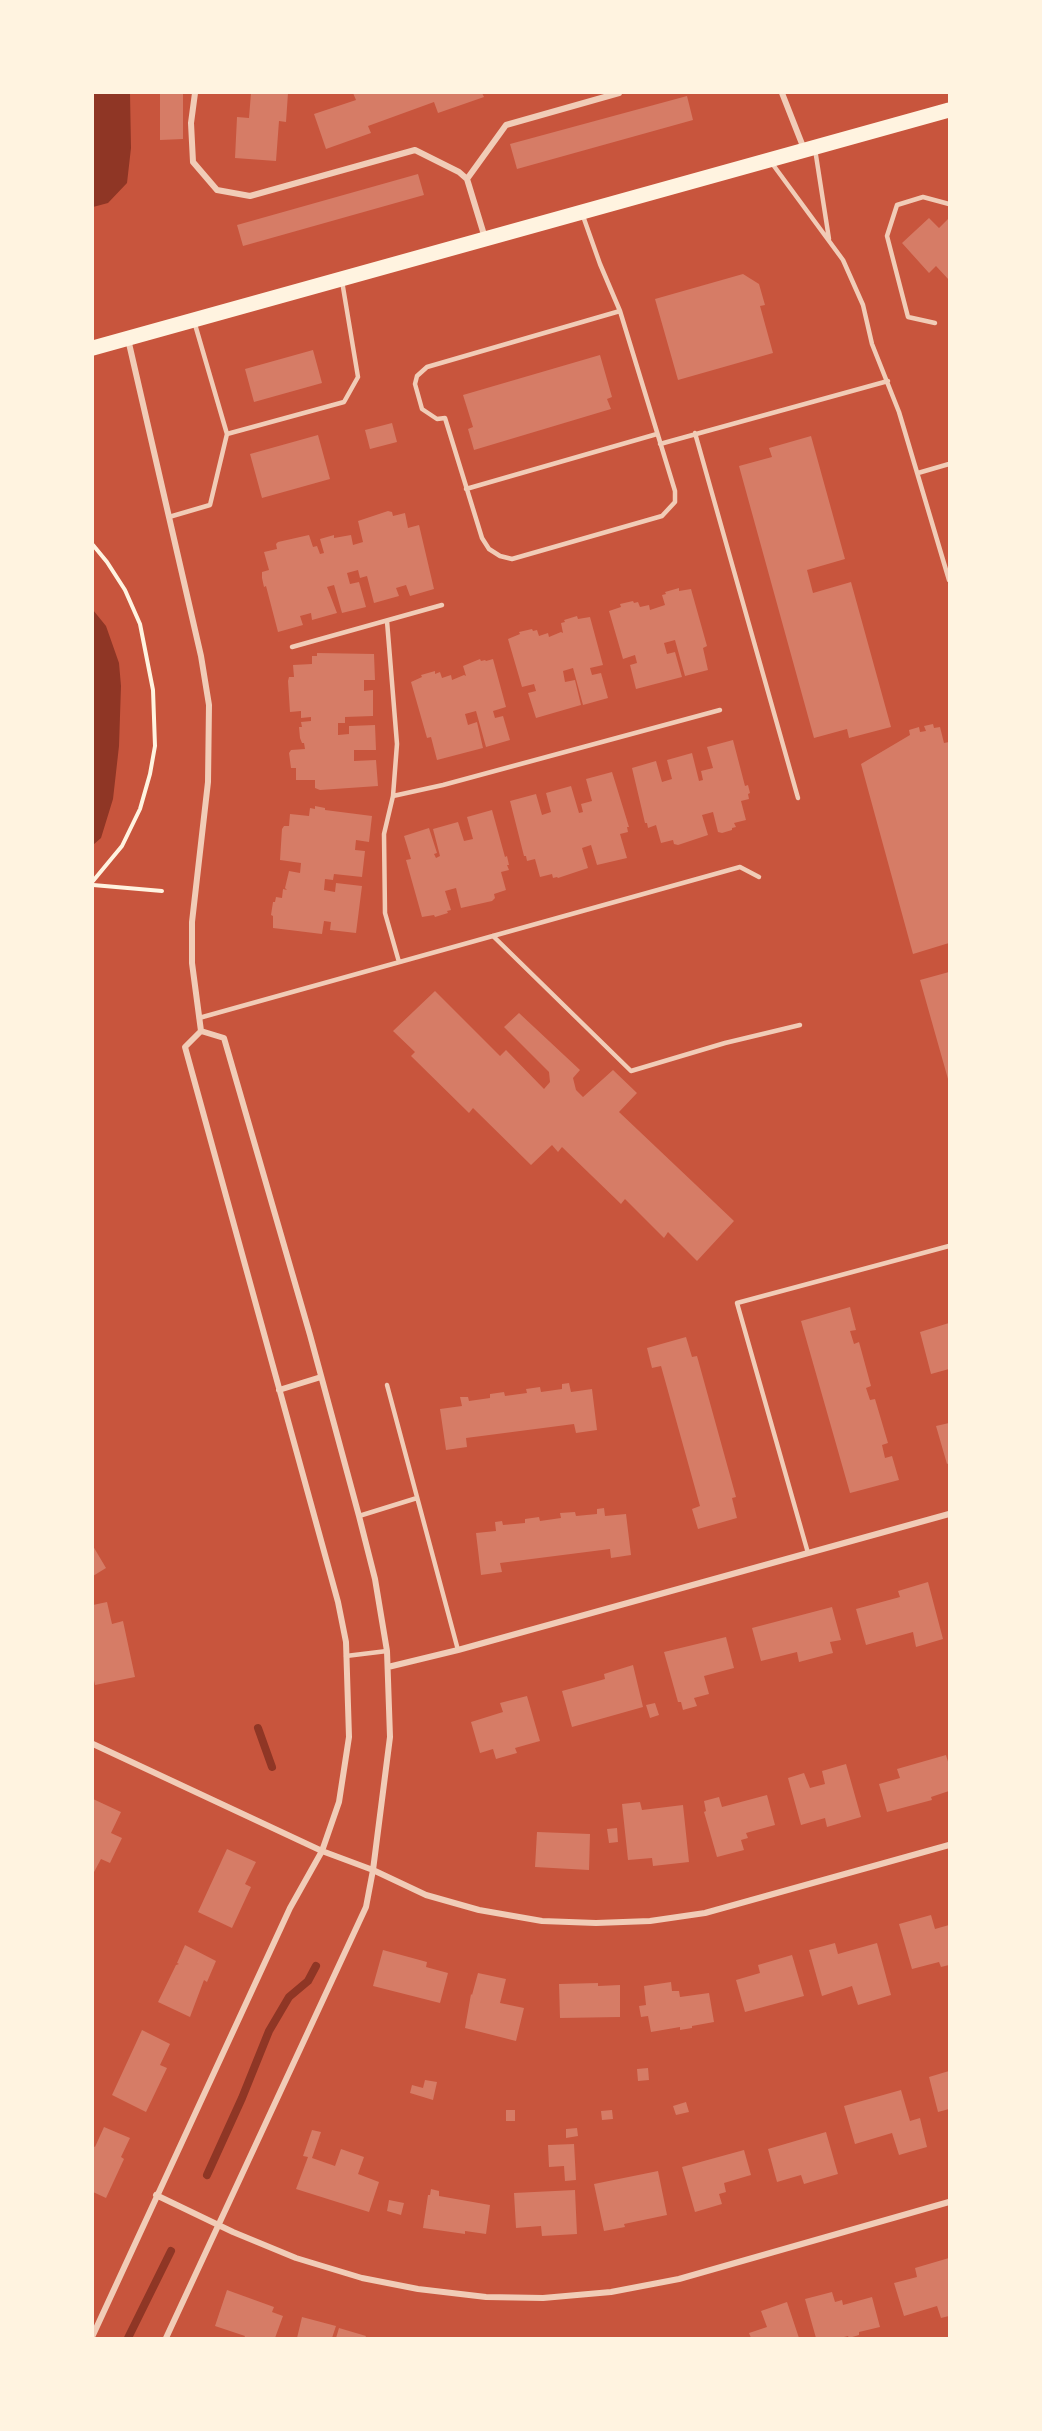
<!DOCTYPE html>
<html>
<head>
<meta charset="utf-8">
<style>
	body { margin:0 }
	#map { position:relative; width:1042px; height:2431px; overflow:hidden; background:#c8553d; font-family:"DM Sans",sans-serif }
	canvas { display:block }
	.frame { position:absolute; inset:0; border:94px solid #fff3e0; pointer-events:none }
</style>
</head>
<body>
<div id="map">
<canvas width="1042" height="2431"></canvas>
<div class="frame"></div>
</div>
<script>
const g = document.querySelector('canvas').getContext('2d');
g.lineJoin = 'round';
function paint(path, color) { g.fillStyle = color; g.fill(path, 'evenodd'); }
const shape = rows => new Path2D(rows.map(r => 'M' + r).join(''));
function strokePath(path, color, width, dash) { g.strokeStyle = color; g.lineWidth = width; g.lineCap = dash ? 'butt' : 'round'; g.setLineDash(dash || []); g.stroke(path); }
const water = shape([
	[93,93,130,93,131,148,127,183,108,203,93,207],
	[93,610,106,626,119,663,121,686,119,746,113,799,101,838,93,845]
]);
const stream = shape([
	[258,1728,272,1767],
	[207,2175,242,2098,269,2031,289,1997,308,1981,316,1966],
	[128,2338,171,2251]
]);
const building = shape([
	[160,93,183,93,183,139,160,140],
	[251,93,288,93,286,122,279,121,276,161,235,158,237,117,249,118],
	[353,93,482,93,484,97,438,113,434,102,368,126,371,133,326,149,314,114,356,100],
	[687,96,693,120,517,169,510,144],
	[418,174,424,195,243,246,237,225],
	[929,218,939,228,949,218,949,280,936,266,929,273,902,243],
	[743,274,759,284,765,305,760,306,773,353,678,380,655,299],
	[313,350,322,383,254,402,245,369],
	[600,355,612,397,607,399,611,409,474,450,468,429,473,427,463,395],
	[392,423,397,442,370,449,365,430],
	[318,435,330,479,262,498,250,454],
	[811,436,845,559,807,570,813,593,851,582,891,727,849,738,847,729,814,738,739,466,772,457,769,448],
	[388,511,392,512,393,516,405,513,408,528,419,525,434,589,410,596,406,585,396,588,399,596,374,603,367,576,360,578,358,570,347,573,350,584,359,582,366,607,342,613,334,585,327,587,337,613,312,620,311,613,300,616,303,625,278,632,266,586,264,587,262,578,262,572,269,570,264,552,277,549,276,544,278,542,309,535,313,547,317,546,320,554,324,553,320,539,334,535,334,538,351,535,353,545,363,542,358,521],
	[679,588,679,591,691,589,707,646,703,648,708,670,685,676,675,640,664,643,667,654,675,652,682,677,636,689,630,665,637,663,635,655,623,659,609,611,621,607,620,604,633,601,634,603,638,602,640,607,649,605,650,610,665,605,662,595,666,594,665,592],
	[577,616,578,619,590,617,603,665,590,668,592,675,601,673,608,698,583,705,573,668,563,671,565,682,575,680,581,705,536,718,528,693,536,691,534,684,522,687,508,639,520,634,519,632,532,629,533,631,537,630,539,636,548,633,549,637,561,632,563,633,561,623,565,622,564,620],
	[317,653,374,654,375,680,364,680,364,691,373,690,373,716,345,717,345,723,338,723,338,735,349,734,349,726,375,725,376,750,354,750,354,761,376,760,378,786,320,790,315,788,315,780,296,780,296,768,291,768,289,753,291,750,305,749,304,743,302,743,300,738,299,727,302,727,301,722,311,721,311,717,301,718,301,711,290,712,288,681,289,677,294,677,293,665,312,664,312,656,317,656],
	[480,659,481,661,485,660,486,661,493,659,506,707,493,711,495,718,503,716,510,740,486,747,476,711,465,714,468,725,477,722,483,748,437,760,431,737,427,738,411,682,422,677,421,675,435,671,435,674,440,672,442,678,451,675,452,680,464,675,466,676,463,666],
	[933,724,934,728,940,727,944,743,949,742,949,943,913,954,861,764,910,735,909,730,919,727,920,732,926,731,924,726],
	[733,740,745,786,748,785,750,793,748,794,749,799,741,801,746,820,734,823,736,827,732,828,732,830,722,833,718,832,713,812,702,815,708,835,678,845,674,844,673,840,661,843,656,825,648,828,647,823,645,823,632,768,656,761,662,782,672,779,667,760,692,753,699,781,703,780,701,771,713,768,707,747],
	[612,772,629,827,627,827,628,832,620,834,627,858,597,865,591,845,582,848,588,868,558,878,557,877,553,878,552,874,540,877,535,859,527,861,526,856,524,856,510,801,536,794,542,815,551,812,546,793,571,786,579,813,583,812,581,804,592,801,586,779],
	[315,806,325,808,325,810,372,816,369,842,356,840,355,850,365,851,362,877,334,874,333,880,325,879,324,890,335,892,336,883,362,886,356,933,330,930,331,922,324,921,322,934,273,928,273,916,271,915,273,902,275,902,276,897,282,898,283,889,287,890,285,888,289,871,300,873,301,863,280,860,282,829,284,826,289,826,290,814,309,816,310,808,315,809],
	[492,810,505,857,507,856,509,865,507,865,509,870,501,872,506,890,494,894,495,898,492,901,461,908,456,888,445,891,451,910,447,911,448,913,435,917,434,915,422,917,406,860,411,859,404,836,429,828,437,853,434,854,436,858,440,856,433,829,458,822,464,841,473,839,467,817],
	[949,972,949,1079,948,1079,920,980],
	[435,991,500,1056,506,1050,544,1089,550,1082,549,1072,504,1027,519,1013,580,1070,573,1078,576,1090,583,1097,613,1070,637,1093,619,1112,734,1221,697,1261,668,1232,664,1238,625,1199,621,1204,562,1147,558,1152,552,1145,531,1165,473,1108,469,1113,411,1056,415,1052,393,1031],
	[850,1307,856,1330,850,1331,854,1344,859,1342,871,1386,866,1388,870,1400,875,1399,888,1443,882,1445,885,1458,892,1456,899,1480,850,1493,801,1321],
	[949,1323,949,1369,931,1374,920,1332],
	[686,1337,692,1357,697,1356,736,1497,732,1498,737,1518,698,1529,692,1509,700,1506,661,1366,652,1368,647,1348],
	[569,1383,571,1392,592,1389,597,1430,576,1433,574,1424,466,1438,467,1447,446,1450,440,1409,462,1406,460,1397,468,1397,469,1401,490,1398,490,1394,504,1392,505,1396,527,1393,526,1389,540,1387,541,1392,562,1389,562,1384],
	[949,1423,949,1463,947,1464,936,1426],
	[604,1508,605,1516,626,1514,631,1555,611,1558,610,1549,500,1563,502,1572,481,1575,476,1533,496,1531,495,1522,502,1521,503,1525,525,1523,525,1519,539,1517,540,1521,561,1518,560,1513,575,1512,576,1516,597,1514,597,1509],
	[93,1546,106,1568,93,1576],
	[928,1582,943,1639,916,1647,913,1632,866,1645,856,1609,900,1597,898,1591],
	[107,1602,112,1624,123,1621,135,1677,95,1685,93,1675,93,1605],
	[832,1607,841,1640,830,1642,833,1653,799,1662,797,1652,761,1661,752,1628],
	[726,1637,734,1668,704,1676,709,1694,694,1698,697,1706,683,1710,681,1702,678,1702,664,1652],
	[633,1665,643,1707,572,1727,562,1691,605,1679,604,1674],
	[527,1696,540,1741,515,1748,517,1753,496,1759,493,1749,480,1753,471,1722,503,1712,500,1703],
	[655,1703,659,1715,650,1718,646,1705],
	[946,1755,949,1765,949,1791,931,1797,932,1800,887,1812,879,1784,900,1778,897,1769],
	[846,1764,861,1817,827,1827,825,1818,801,1825,788,1778,804,1773,810,1788,825,1784,822,1771],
	[767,1795,775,1825,746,1833,748,1838,741,1840,744,1850,717,1857,704,1812,706,1811,704,1801,719,1797,722,1807],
	[93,1799,121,1812,111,1833,122,1838,110,1863,101,1859,93,1874],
	[640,1802,642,1810,683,1805,689,1862,653,1866,652,1858,628,1860,622,1804],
	[617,1828,618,1842,609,1843,607,1829],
	[537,1832,590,1834,589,1870,535,1867],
	[227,1849,256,1862,245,1884,251,1887,232,1928,198,1912],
	[931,1915,935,1929,949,1925,949,1965,941,1967,939,1962,912,1969,899,1924],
	[835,1943,838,1954,877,1943,891,1995,858,2005,852,1986,822,1996,809,1950],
	[185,1945,216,1961,207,1982,204,1980,190,2017,158,2002,176,1965,179,1964,177,1963],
	[383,1950,427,1962,426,1967,448,1973,440,2003,373,1986],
	[792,1955,804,1996,745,2012,736,1980,760,1973,758,1965],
	[478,1973,506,1979,500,2003,524,2008,516,2041,465,2028,471,1994,472,1995],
	[671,1982,672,1991,679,1991,680,1997,709,1993,714,2022,692,2026,692,2028,680,2030,680,2027,651,2032,648,2016,641,2017,639,2006,646,2005,644,1986],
	[598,1983,598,1986,620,1985,620,2017,560,2018,559,1984],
	[142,2030,170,2044,160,2065,167,2068,146,2112,112,2095],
	[648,2068,649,2080,638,2081,637,2069],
	[949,2071,949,2109,938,2112,929,2077],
	[425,2080,437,2082,433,2100,410,2093,412,2085,423,2088],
	[901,2090,910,2121,920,2118,927,2147,899,2155,892,2133,855,2144,844,2106],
	[686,2102,689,2112,676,2115,673,2106],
	[506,2110,515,2110,515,2121,506,2121],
	[612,2110,613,2119,602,2120,601,2111],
	[104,2127,130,2138,121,2157,124,2159,106,2198,93,2192,93,2146,95,2147],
	[577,2128,578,2136,566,2138,566,2129],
	[312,2130,321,2132,312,2158,335,2166,341,2149,364,2157,358,2174,379,2182,369,2212,296,2189,308,2157,303,2156],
	[826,2132,838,2174,804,2184,801,2175,777,2182,768,2149],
	[574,2144,576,2180,565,2181,564,2166,549,2167,548,2145],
	[744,2150,751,2175,724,2183,726,2192,719,2194,722,2204,695,2212,682,2167],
	[658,2171,667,2215,624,2224,625,2227,604,2231,594,2184],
	[431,2189,439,2191,439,2196,490,2205,486,2234,465,2231,465,2234,423,2228,428,2195,430,2195],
	[575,2190,577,2234,542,2236,541,2226,516,2228,514,2193],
	[389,2200,404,2203,401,2215,387,2211],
	[949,2258,949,2316,941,2318,937,2306,904,2316,894,2283,917,2277,915,2268],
	[227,2290,274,2307,272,2312,283,2316,275,2338,244,2338,245,2336,215,2326],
	[832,2292,835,2302,842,2300,843,2305,872,2297,880,2327,859,2332,859,2335,849,2338,848,2336,840,2338,816,2338,805,2299],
	[787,2302,799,2338,751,2338,749,2333,767,2327,761,2311],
	[302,2317,336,2326,332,2338,297,2338],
	[339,2328,366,2336,365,2338,336,2338]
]);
const path = shape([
	[93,545,107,562,125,590,140,624,153,690,155,746,150,774,140,809,122,846,93,881],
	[93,885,162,891]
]);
const service = shape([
	[815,149,829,239],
	[771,162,843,260,863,305,872,344,899,412,949,580],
	[583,216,600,264,620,311,675,491,675,502,662,516,512,559,500,556,489,549,482,538,445,418,437,419,422,409,415,384,417,376,427,367,620,311],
	[194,321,227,434],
	[935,323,908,317,887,236,897,205,923,197,949,204],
	[695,433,798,798],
	[660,444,888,381],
	[918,473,949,464],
	[466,489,657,434],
	[169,517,210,505,227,434,344,402,358,377,342,281],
	[387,621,397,744,393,796],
	[292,647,442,605],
	[493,936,631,1071,725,1043,800,1025],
	[399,962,385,913,384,834,393,796,443,785,720,710],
	[199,1018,740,867,759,877],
	[387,1385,458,1650],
	[359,1516,417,1498],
	[808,1553,737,1303,949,1246],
	[346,1656,387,1651]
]);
const minor = shape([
	[195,93,191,123,193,162,217,190,250,196,415,150,459,172,467,179,506,125,619,93],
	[782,93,804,149],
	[467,179,485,238],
	[128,339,201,656,209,705,208,782,192,922,192,963,201,1031],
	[279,1390,321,1377],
	[388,1667,458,1650,949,1514],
	[93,1744,322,1851,373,1870,426,1895,479,1910,542,1921,596,1923,650,1921,705,1913,949,1845],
	[156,2195,233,2232,296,2258,362,2278,418,2289,486,2297,543,2298,611,2292,679,2279,949,2202],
	[93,2335,290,1908,322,1851,339,1802,349,1737,346,1642,338,1602,185,1047,201,1031],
	[166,2338,366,1907,373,1870,390,1737,387,1651,375,1579,359,1516,310,1335,224,1038,201,1031]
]);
const primary = shape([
	[93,348,949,110]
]);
paint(water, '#8f3625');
strokePath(stream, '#8f3625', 8);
paint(building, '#d67c66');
strokePath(path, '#fff3e0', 4);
strokePath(service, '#f1ccb7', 4.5);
strokePath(minor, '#f1ccb7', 6);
strokePath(primary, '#fff3e0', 15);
</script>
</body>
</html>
